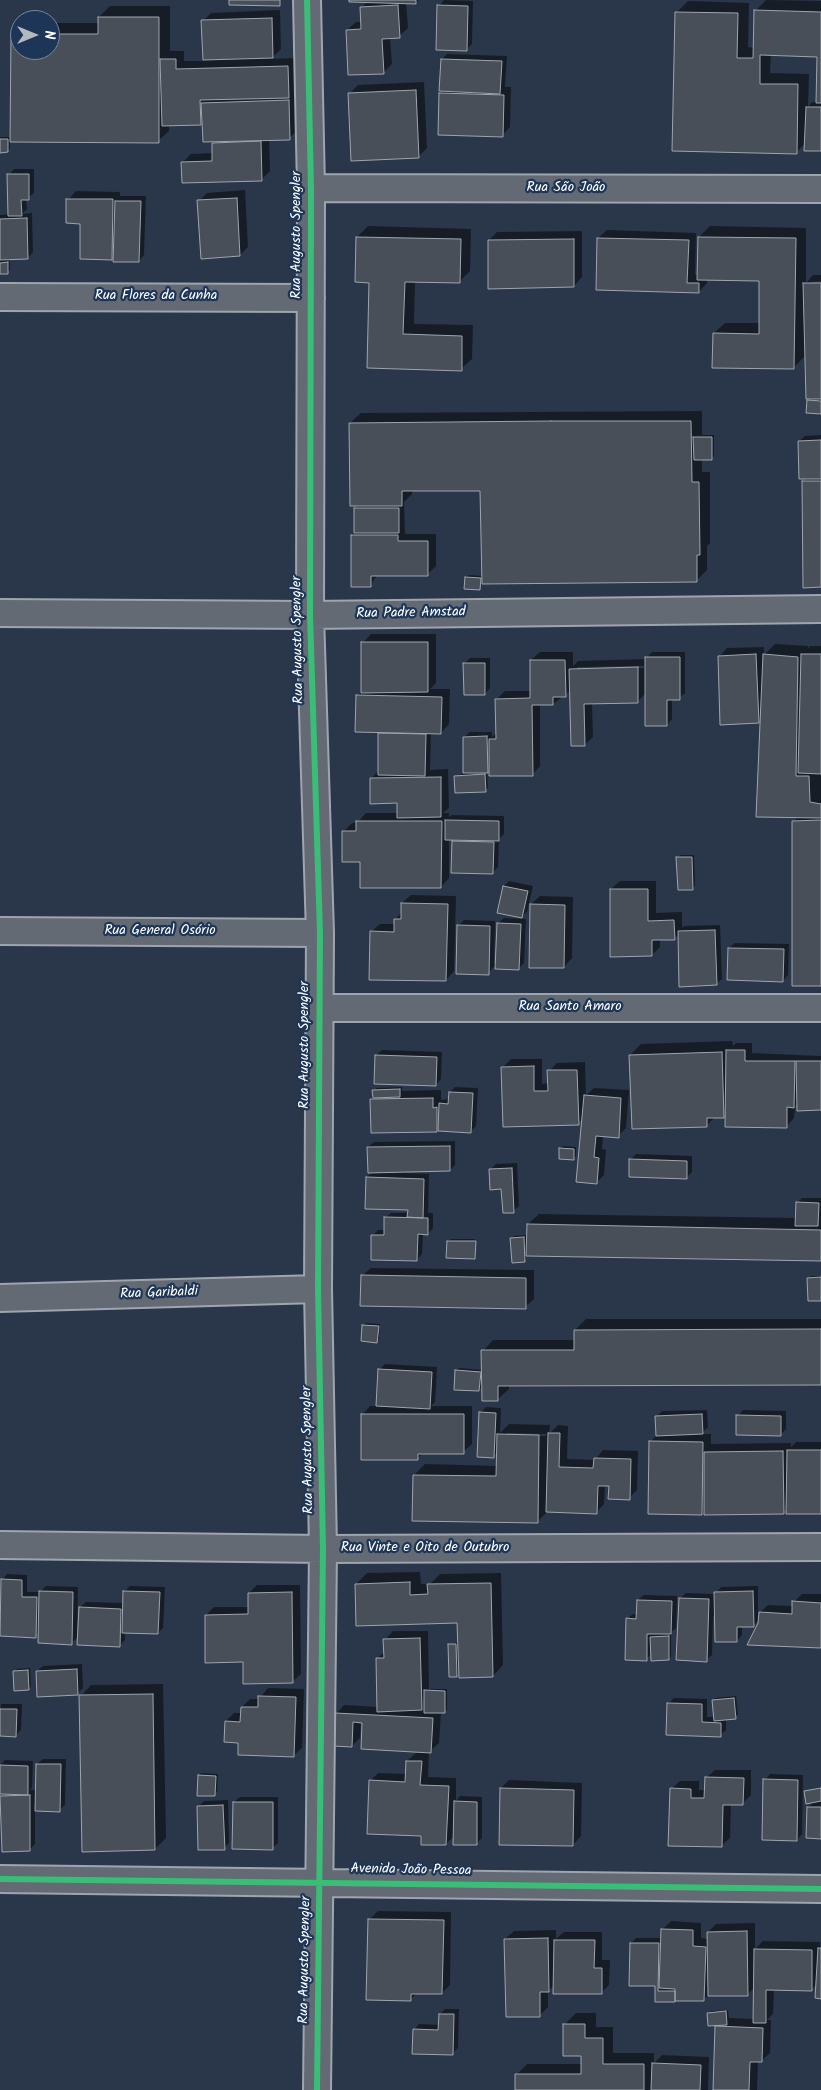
<!DOCTYPE html>
<html>
<head>
<meta charset="utf-8">
<style>
	body { margin:0 }
	#map { position:relative; width:821px; height:2090px; overflow:hidden; background:#2a374a; font-family:Kalam,sans-serif }
	canvas { display:block }
	.north { position:absolute; left:10px; top:10px; width:50px; height:50px; box-sizing:border-box; background:#1d3557; border:1px solid #77869a; border-radius:50%; rotate:90deg; font-size:14px; font-weight:700; line-height:20px; text-align:center; color:#fff }
	.north::after { content:''; display:block; margin:auto; width:18px; height:22px; background:#b4b9c0; clip-path:polygon(50% 0,100% 100%,50% 72%,0 100%) }
</style>
</head>
<body>
<div id="map">
<canvas width="821" height="2090"></canvas>
<div class="north">N</div>
</div>
<script>
const g = document.querySelector('canvas').getContext('2d');
g.lineJoin = 'round';
function paint(path, color) { g.fillStyle = color; g.fill(path, 'evenodd'); }
const shape = rows => new Path2D(rows.map(r => 'M' + r).join(''));
function strokePath(path, color, width, dash) { g.strokeStyle = color; g.lineWidth = width; g.lineCap = dash ? 'butt' : 'round'; g.setLineDash(dash || []); g.stroke(path); }
function drawText(font, color, halo, rows, align = 'center') {
  g.font = font + ' Kalam,sans-serif'; g.lineWidth = 4.5; g.setLineDash([]); g.textBaseline = 'middle'; g.strokeStyle = halo; g.fillStyle = color; for (const [text, x, y, turn = 0] of rows) {
    g.save(); g.translate(x, y); g.rotate((+turn || 0) * Math.PI / 180); g.textAlign = isNaN(turn) ? turn : align; if (halo) g.strokeText(text, 0, 0); g.fillText(text, 0, 0); g.restore();
  }
}
const shadow = shape([
	[350,0,419,0,416,3,406,3,408,28,399,36,390,37,392,64,383,73,347,30,356,22,362,22,362,7,367,2],
	[444,0,473,1,472,44,466,50,439,6],
	[766,0,821,1,821,150,806,143,796,152,677,12,688,1,749,3,748,47,754,48,755,11],
	[771,54,819,55,818,102,812,102,808,107,809,74,770,73],
	[110,6,170,6,170,51,184,51,184,61,204,61,203,21,211,13,280,10,281,49,271,59,296,58,297,88,293,92,297,92,298,130,289,138,269,139,270,171,261,180,183,162,191,154,214,153,213,141,203,121,201,124,169,125,169,131,158,141,10,141,10,149,8,151,0,151,0,137,12,137,12,34,20,27,20,50,50,50,50,23,99,23,99,17],
	[447,54,507,56,505,87,511,87,510,127,502,136,440,94,443,90,442,59],
	[424,82,427,148,418,157,349,94,358,85],
	[14,169,34,169,34,193,26,199,27,209,22,214,32,213,33,252,28,258,10,258,10,270,0,273,0,215,10,214,9,175],
	[245,190,248,247,240,255,199,201,207,193],
	[76,191,120,192,120,196,146,196,144,255,139,261,114,255,111,258,81,223,68,200],
	[368,226,471,229,470,271,459,282,415,281,414,324,473,325,472,359,461,369,368,367,370,281,357,237],
	[710,226,806,228,806,283,813,275,821,275,821,281,811,282,811,284,821,284,821,412,808,401,811,398,806,355,793,368,714,333,725,323,760,323,761,280,707,279,707,283,699,292,598,238,607,230,696,233,695,275,698,275,699,237],
	[582,231,582,277,574,286,489,240,497,232],
	[702,411,702,435,714,435,714,456,712,458,702,459,702,472,710,472,710,543,707,546,707,570,696,581,482,583,480,588,466,577,469,575,483,576,481,489,412,490,412,494,404,502,405,534,436,534,436,566,428,574,378,574,370,586,352,535,355,532,355,508,358,505,350,423,361,413],
	[821,435,821,586,803,482,807,478,799,441,805,436],
	[371,634,436,634,436,683,430,689,450,689,449,724,441,733,431,732,430,770,448,769,449,808,443,813,449,813,449,817,452,815,504,816,504,834,499,839,498,867,493,872,453,841,456,839,449,838,449,878,441,887,344,831,352,823,357,823,366,813,398,813,398,802,371,778,379,771,379,734,382,731,357,696,363,690,363,643],
	[775,644,808,646,808,648,810,646,821,646,821,984,793,822,798,817,761,719,758,722,719,657,727,648,764,647,764,655],
	[540,652,573,652,573,666,578,661,646,659,652,652,685,652,685,693,679,698,672,698,672,719,667,725,646,693,638,701,592,703,593,737,585,745,572,745,570,691,553,704,540,704,540,766,532,775,491,769,487,772,488,788,486,790,455,776,465,773,464,737,470,732,492,732,492,737,497,732,497,699,505,691,532,691,531,660],
	[644,666,644,668,577,670,577,667],
	[470,658,490,658,490,688,485,694,464,664],
	[680,855,694,855,695,886,693,888,678,858],
	[509,881,533,886,527,912,521,917,504,886],
	[620,881,656,881,656,913,682,912,682,928,684,926,720,925,722,979,716,984,679,934,674,939,660,939,660,947,652,955,611,889],
	[411,895,456,896,454,971,446,980,371,932,380,924,395,924,395,920,402,912,402,903],
	[540,896,573,897,572,958,564,967,531,904],
	[504,918,526,919,524,963,518,969,494,967,488,973,459,925,464,920,495,921,494,963,496,963,498,923],
	[735,943,789,944,788,975,783,981,729,948],
	[732,1041,733,1046,736,1043,752,1043,752,1053,821,1056,821,1109,798,1102,795,1106,794,1118,786,1127,727,1113,724,1116,715,1117,706,1126,630,1055,641,1044],
	[382,1050,442,1052,441,1079,436,1085,376,1055],
	[511,1059,542,1059,542,1084,549,1083,549,1071,557,1063,585,1062,586,1095,594,1088,629,1090,626,1128,618,1136,603,1135,602,1149,606,1150,604,1175,596,1183,583,1118,578,1123,502,1068],
	[402,1087,402,1091,441,1090,441,1100,450,1099,450,1092,455,1087,478,1088,476,1126,471,1131,436,1131,371,1099,376,1088],
	[455,1141,455,1165,450,1170,406,1171,406,1173,429,1174,428,1213,433,1213,433,1228,428,1234,423,1233,422,1254,417,1260,372,1236,378,1230,385,1230,385,1218,391,1213,409,1213,409,1209,367,1177,373,1171,368,1147,374,1142],
	[563,1146,576,1147,576,1156,574,1159,560,1149],
	[636,1154,692,1156,692,1172,686,1178,630,1160],
	[517,1163,519,1206,513,1211,490,1170,496,1164],
	[802,1198,821,1198,821,1260,527,1254,525,1261,511,1238,514,1236,528,1235,528,1224,539,1214,797,1218,797,1203],
	[451,1239,475,1239,476,1257,448,1241],
	[371,1268,534,1270,534,1299,525,1307,362,1276],
	[811,1276,821,1276,821,1300,808,1279],
	[586,1319,821,1319,821,1384,509,1384,509,1389,498,1399,483,1386,479,1390,456,1371,459,1368,483,1370,483,1351,493,1340,575,1340,575,1330],
	[366,1323,380,1324,379,1339,377,1341,364,1325],
	[385,1364,437,1367,435,1402,431,1406,472,1406,472,1444,463,1452,424,1452,418,1458,362,1415,370,1406,377,1406,379,1370],
	[486,1407,501,1408,500,1433,509,1424,550,1425,549,1434,558,1425,568,1426,567,1459,595,1460,603,1450,638,1451,637,1490,629,1498,610,1485,605,1485,604,1504,596,1513,548,1511,537,1522,414,1475,425,1464,497,1466,498,1452,493,1456,480,1413],
	[507,1433,546,1434,546,1436,507,1435],
	[707,1410,708,1427,701,1434,711,1434,711,1444,791,1443,791,1447,796,1442,821,1442,821,1513,787,1509,783,1513,705,1510,702,1514,650,1442,657,1435,656,1417,662,1411],
	[743,1410,786,1411,786,1429,781,1434,738,1416],
	[420,1572,421,1584,430,1584,440,1574,501,1573,503,1665,493,1676,460,1672,457,1676,450,1645,459,1642,459,1622,356,1584,367,1573],
	[7,1574,27,1575,27,1592,40,1592,46,1586,78,1587,77,1638,71,1643,39,1632,35,1636,0,1635,0,1643,2,1580],
	[257,1585,300,1585,301,1674,292,1682,244,1661,206,1615,214,1607,249,1607,249,1593],
	[130,1586,165,1587,163,1628,158,1633,125,1632,125,1640,119,1646,80,1607,86,1602,124,1603,125,1591],
	[758,1586,758,1614,768,1605,793,1606,794,1602,802,1594,821,1594,821,1647,761,1618,753,1626,742,1626,742,1635,737,1641,713,1616,712,1655,706,1660,680,1598,686,1593,716,1594,721,1587],
	[644,1595,677,1596,676,1628,669,1634,671,1634,671,1657,669,1659,652,1654,646,1659,627,1619,633,1614,638,1614,638,1600],
	[393,1631,428,1631,429,1689,447,1689,447,1710,441,1712,439,1743,429,1752,428,1777,456,1778,456,1801,460,1796,482,1797,482,1838,476,1844,454,1836,446,1844,422,1835,370,1781,378,1773,407,1774,407,1761,418,1751,364,1721,361,1721,360,1738,352,1746,336,1714,344,1705,378,1707,377,1659,385,1651,385,1640],
	[82,1664,83,1688,77,1694,37,1671,43,1666],
	[30,1668,31,1687,28,1689,15,1671,17,1669],
	[163,1684,166,1838,155,1849,81,1696,91,1685],
	[268,1688,304,1689,302,1748,293,1756,239,1742,226,1721,234,1713,242,1713,242,1707,250,1699,259,1699],
	[736,1696,738,1715,726,1719,726,1730,720,1735,668,1704,674,1698,707,1699,707,1717,714,1717,713,1701,715,1698],
	[1,1704,22,1704,21,1730,16,1735,0,1735],
	[43,1759,66,1759,65,1805,59,1810,35,1809,35,1844,30,1849,1,1797,5,1793,0,1792,0,1765,5,1760,33,1761,32,1788,30,1790,37,1790,37,1764],
	[715,1770,751,1770,751,1795,742,1804,731,1803,730,1838,721,1846,671,1789,680,1781,699,1781,699,1790,706,1790,706,1778],
	[201,1773,218,1774,217,1792,214,1795,199,1776],
	[770,1774,803,1775,802,1834,797,1840,765,1780],
	[509,1780,582,1783,581,1836,573,1845,501,1788],
	[821,1787,821,1800,815,1802,821,1802,821,1838,808,1807,815,1801,805,1792],
	[240,1797,278,1797,278,1843,272,1848,234,1802],
	[228,1800,229,1843,224,1848,199,1806,204,1801],
	[378,1911,451,1912,450,1985,442,1993,417,1993,410,2000,370,1919],
	[671,1921,701,1923,701,1938,708,1939,708,1932,716,1924,755,1923,755,1949,763,1941,820,1942,821,1997,817,1984,811,1990,774,1989,773,2014,767,2020,771,2020,770,2053,761,2061,758,2061,757,2090,714,2090,717,2027,719,2024,708,2013,711,2011,728,2010,729,2018,754,2019,754,1988,748,1994,708,1995,703,2000,656,2001,656,1985,631,1943,636,1938,662,1938,662,1930],
	[556,1930,556,1939,564,1932,602,1932,602,1960,610,1960,609,1985,601,1993,555,1985,548,1991,548,2007,540,2015,505,1939,514,1931],
	[445,2009,459,2009,458,2048,453,2053,414,2030,419,2024,440,2025,440,2014],
	[576,2013,596,2013,596,2027,613,2027,613,2053,654,2053,654,2063,662,2055,709,2057,708,2090,516,2090,516,2075,527,2064,582,2064,582,2054,565,2024]
]);
const building = shape([
	[229,0,280,0,280,6,229,5,229,0],
	[349,0,416,0,416,4,349,2,349,0],
	[398,5,400,38,382,39,384,74,348,75,346,30,361,29,360,7,398,5],
	[437,5,468,6,467,51,436,50,437,5],
	[754,10,821,12,821,103,816,103,817,57,760,55,760,84,798,84,797,154,672,151,675,12,738,13,737,58,753,58,754,10],
	[98,17,159,17,159,143,10,142,11,34,20,34,20,50,50,50,50,34,98,34,98,17],
	[272,18,273,58,203,60,201,20,272,18],
	[160,59,176,59,176,69,288,66,289,98,200,100,201,125,162,126,160,59],
	[441,59,502,61,500,94,439,91,441,59],
	[416,90,419,158,351,161,348,93,416,90],
	[439,93,504,95,503,137,438,135,439,93],
	[289,100,290,140,203,142,201,103,289,100],
	[806,107,821,107,821,151,804,151,806,107],
	[0,139,8,139,8,152,0,153,0,139],
	[261,141,262,181,182,183,181,162,212,161,212,143,261,141],
	[7,174,29,174,29,200,21,200,22,216,8,216,7,174],
	[237,198,240,256,201,259,197,200,237,198],
	[66,199,113,199,112,260,80,259,80,224,66,223,66,199],
	[115,201,141,201,139,262,113,262,115,201],
	[27,218,28,259,0,260,0,219,27,218],
	[356,237,461,239,460,283,405,282,403,334,462,336,462,371,367,368,369,283,355,282,356,237],
	[698,237,796,238,794,369,712,368,713,333,759,334,759,281,697,280,698,237],
	[597,238,689,240,687,283,699,283,699,293,596,290,597,238],
	[574,239,574,287,488,289,488,240,574,239],
	[8,262,8,274,0,274,0,263,8,262],
	[803,283,821,283,821,399,806,399,803,283],
	[807,400,821,401,821,414,806,413,807,400],
	[551,421,691,421,692,482,699,482,700,555,697,555,697,582,482,584,480,491,402,491,402,506,350,506,349,423,551,421],
	[693,437,712,437,712,460,694,460,693,437],
	[821,440,821,479,799,479,798,441,821,440],
	[802,481,821,481,821,587,803,588,802,481],
	[354,508,399,508,399,533,354,533,354,508],
	[351,535,398,535,398,541,428,541,428,576,371,576,371,587,351,587,351,535],
	[465,577,481,578,480,590,464,589,465,577],
	[361,642,428,642,428,692,361,693,361,642],
	[756,654,759,723,720,725,718,656,756,654],
	[763,654,798,657,796,776,809,776,810,802,821,804,821,818,756,817,763,654],
	[801,654,821,654,821,774,798,773,801,654],
	[645,657,680,657,680,700,667,700,667,726,645,726,645,657],
	[530,660,565,660,566,697,553,697,553,705,532,705,533,776,489,776,489,739,496,739,495,699,530,698,530,660],
	[463,663,485,663,485,695,464,695,463,663],
	[638,667,638,703,584,704,585,746,571,746,569,669,638,667],
	[356,695,442,697,441,734,355,732,356,695],
	[378,733,426,734,425,776,378,775,378,733],
	[487,736,488,773,463,773,463,737,487,736],
	[485,774,486,792,455,793,454,776,485,774],
	[441,777,441,817,397,818,397,803,370,804,370,778,441,777],
	[445,820,499,821,499,841,445,840,445,820],
	[821,820,821,986,792,986,792,821,821,820],
	[356,821,442,821,441,888,360,888,360,862,342,862,342,831,356,831,356,821],
	[452,841,494,842,493,874,451,873,452,841],
	[676,857,692,857,693,890,678,890,676,857],
	[503,886,528,891,522,918,497,913,503,886],
	[610,889,648,889,648,921,674,920,675,940,652,940,652,956,610,957,610,889],
	[401,903,448,904,446,981,369,980,370,931,394,932,394,919,401,919,401,903],
	[530,904,565,905,564,968,529,968,530,904],
	[497,923,521,924,519,970,495,969,497,923],
	[457,925,490,926,489,975,456,974,457,925],
	[715,930,717,985,679,987,678,931,715,930],
	[728,948,784,949,783,982,727,980,728,948],
	[726,1050,745,1050,745,1061,795,1061,794,1108,787,1107,787,1128,725,1127,726,1050],
	[722,1052,724,1118,707,1118,707,1127,632,1129,629,1055,722,1052],
	[375,1055,437,1057,436,1086,374,1084,375,1055],
	[796,1061,821,1061,821,1110,797,1111,796,1061],
	[534,1066,534,1091,548,1091,547,1070,577,1070,579,1125,503,1127,501,1067,534,1066],
	[400,1089,400,1097,373,1098,372,1090,400,1089],
	[449,1092,473,1093,471,1133,438,1131,439,1103,448,1104,449,1092],
	[584,1095,621,1098,619,1138,596,1136,594,1157,599,1158,597,1184,576,1182,584,1095],
	[433,1098,433,1108,437,1107,437,1132,371,1133,370,1099,433,1098],
	[450,1146,450,1171,368,1173,367,1147,450,1146],
	[559,1148,574,1149,574,1160,559,1159,559,1148],
	[629,1159,687,1161,687,1179,629,1177,629,1159],
	[512,1168,514,1213,503,1213,501,1189,490,1190,489,1169,512,1168],
	[366,1177,424,1179,423,1218,407,1217,408,1210,365,1209,366,1177],
	[796,1202,819,1203,818,1226,795,1226,796,1202],
	[384,1217,428,1218,428,1235,418,1234,417,1261,371,1260,371,1235,384,1235,384,1217],
	[527,1224,821,1230,821,1261,526,1256,527,1224],
	[524,1237,525,1262,512,1263,510,1238,524,1237],
	[447,1241,476,1241,475,1259,446,1258,447,1241],
	[361,1275,526,1278,526,1309,360,1306,361,1275],
	[821,1277,821,1301,808,1301,807,1278,821,1277],
	[362,1325,379,1326,377,1343,361,1341,362,1325],
	[821,1329,821,1385,498,1386,498,1401,482,1401,481,1350,574,1350,574,1330,821,1329],
	[378,1369,432,1372,430,1409,376,1406,378,1369],
	[455,1370,481,1372,479,1391,454,1390,455,1370],
	[479,1412,496,1413,494,1458,477,1457,479,1412],
	[361,1414,464,1414,464,1454,418,1454,418,1460,361,1460,361,1414],
	[702,1414,703,1434,656,1436,655,1416,702,1414],
	[736,1415,781,1416,781,1436,736,1435,736,1415],
	[548,1433,560,1433,559,1467,593,1468,594,1458,631,1459,630,1500,608,1499,609,1486,598,1486,597,1514,546,1512,548,1433],
	[497,1434,539,1435,538,1523,412,1521,413,1475,496,1476,497,1434],
	[649,1441,703,1442,702,1515,648,1514,649,1441],
	[787,1450,821,1450,821,1514,786,1514,787,1450],
	[783,1451,784,1514,704,1515,704,1452,783,1451],
	[1,1579,22,1580,22,1597,37,1597,36,1638,0,1636,1,1579],
	[410,1582,410,1595,428,1594,427,1584,491,1583,493,1677,459,1678,457,1623,356,1626,355,1584,410,1582],
	[39,1591,73,1592,72,1645,38,1643,39,1591],
	[123,1591,160,1592,158,1634,122,1633,123,1591],
	[753,1591,754,1627,737,1627,737,1642,715,1642,714,1592,753,1591],
	[292,1592,293,1683,243,1684,243,1662,205,1663,205,1615,248,1614,248,1593,292,1592],
	[679,1598,709,1599,707,1662,676,1660,679,1598],
	[637,1600,672,1601,671,1634,647,1634,647,1661,625,1660,626,1618,636,1619,637,1600],
	[792,1601,821,1603,821,1648,747,1645,758,1623,759,1612,792,1614,792,1601],
	[79,1607,121,1609,120,1647,77,1645,79,1607],
	[669,1636,669,1660,651,1661,650,1637,669,1636],
	[420,1638,422,1710,377,1712,376,1658,384,1658,383,1639,420,1638],
	[448,1644,456,1644,457,1677,449,1677,448,1644],
	[77,1669,78,1695,37,1697,36,1671,77,1669],
	[28,1670,29,1690,14,1691,13,1671,28,1670],
	[424,1690,445,1691,445,1713,424,1713,424,1690],
	[153,1694,155,1850,82,1852,79,1695,153,1694],
	[258,1696,296,1697,294,1757,238,1755,238,1743,224,1742,225,1721,240,1722,241,1707,258,1707,258,1696],
	[734,1698,736,1719,714,1721,712,1700,734,1698],
	[667,1703,702,1704,702,1722,721,1723,721,1737,666,1735,667,1703],
	[0,1709,17,1709,16,1737,0,1736,0,1709],
	[335,1713,433,1718,431,1753,361,1749,362,1723,353,1722,352,1747,333,1746,335,1713],
	[406,1761,422,1761,420,1785,449,1786,446,1845,421,1845,421,1836,367,1834,369,1780,405,1782,406,1761],
	[36,1764,61,1764,60,1812,35,1811,36,1764],
	[0,1765,28,1766,28,1795,0,1794,0,1765],
	[198,1775,216,1776,215,1796,197,1796,198,1775],
	[705,1777,744,1778,743,1805,723,1805,722,1847,668,1846,670,1788,691,1789,691,1798,704,1798,705,1777],
	[763,1779,798,1780,797,1841,762,1840,763,1779],
	[500,1788,574,1790,573,1846,499,1845,500,1788],
	[821,1788,821,1801,806,1804,804,1791,821,1788],
	[30,1795,30,1851,2,1852,0,1796,30,1795],
	[454,1801,477,1802,477,1845,453,1845,454,1801],
	[233,1802,273,1802,273,1850,232,1849,233,1802],
	[223,1805,225,1850,198,1850,197,1806,223,1805],
	[807,1807,821,1807,821,1839,806,1838,807,1807],
	[368,1919,444,1920,442,1994,411,1994,411,2001,366,2000,368,1919],
	[661,1929,693,1930,693,1946,706,1947,704,2001,675,2001,675,1989,659,1988,661,1929],
	[747,1931,748,1996,708,1996,707,1932,747,1931],
	[548,1938,549,1992,540,1992,540,2017,506,2017,504,1939,548,1938],
	[554,1940,595,1940,594,1968,602,1968,602,1994,553,1994,554,1940],
	[630,1943,659,1943,658,1991,675,1991,675,2002,655,2002,655,1986,629,1986,630,1943],
	[818,1948,821,1948,821,1999,815,1998,818,1948],
	[754,1949,812,1950,812,1991,766,1990,766,2023,753,2023,754,1949],
	[726,2011,727,2025,708,2026,707,2013,726,2011],
	[439,2014,454,2014,453,2055,412,2054,413,2029,438,2030,439,2014],
	[563,2024,585,2024,585,2038,603,2038,603,2064,644,2064,644,2090,515,2090,515,2074,581,2074,581,2056,563,2056,563,2024],
	[715,2026,763,2028,762,2062,750,2062,749,2090,713,2090,715,2026],
	[652,2063,701,2065,700,2090,651,2090,652,2063]
]);
const minor = shape([
	[307,0,311,188,310,615,320,933,318,1289,323,1549,317,2090],
	[311,188,821,189],
	[0,297,311,298],
	[0,613,310,615,821,609],
	[0,931,320,933],
	[319,1008,821,1008],
	[0,1298,318,1289],
	[0,1545,323,1549,821,1547],
	[0,1879,821,1889]
]);
const cycleway = shape([
	[307,0,311,188,310,615,320,933,318,1289,323,1549,317,2090],
	[0,1879,821,1889]
]);
const streetNames = [
	["Rua São João",566,189],
	["Rua Augusto Spengler",298,235,-90],
	["Rua Flores da Cunha",156,297],
	["Rua Padre Amstad",411,614,-1],
	["Rua Augusto Spengler",299,640,-91],
	["Rua General Osório",160,932],
	["Rua Santo Amaro",570,1008],
	["Rua Augusto Spengler",306,1045,-90],
	["Rua Garibaldi",159,1294,-2],
	["Rua Augusto Spengler",309,1450,-91],
	["Rua Vinte e Oito de Outubro",425,1549],
	["Avenida João Pessoa",411,1871,1],
	["Rua Augusto Spengler",306,1960,-89]
];
paint(shadow, '#0007');
paint(building, '#494f59');
strokePath(building, '#9fa5ae', 1);
strokePath(minor, '#9fa5ae', 30);
strokePath(minor, '#636a74', 26);
strokePath(cycleway, '#3abd76', 6);
drawText('14px', '#fff', '#1d3557', streetNames);
</script>
</body>
</html>
